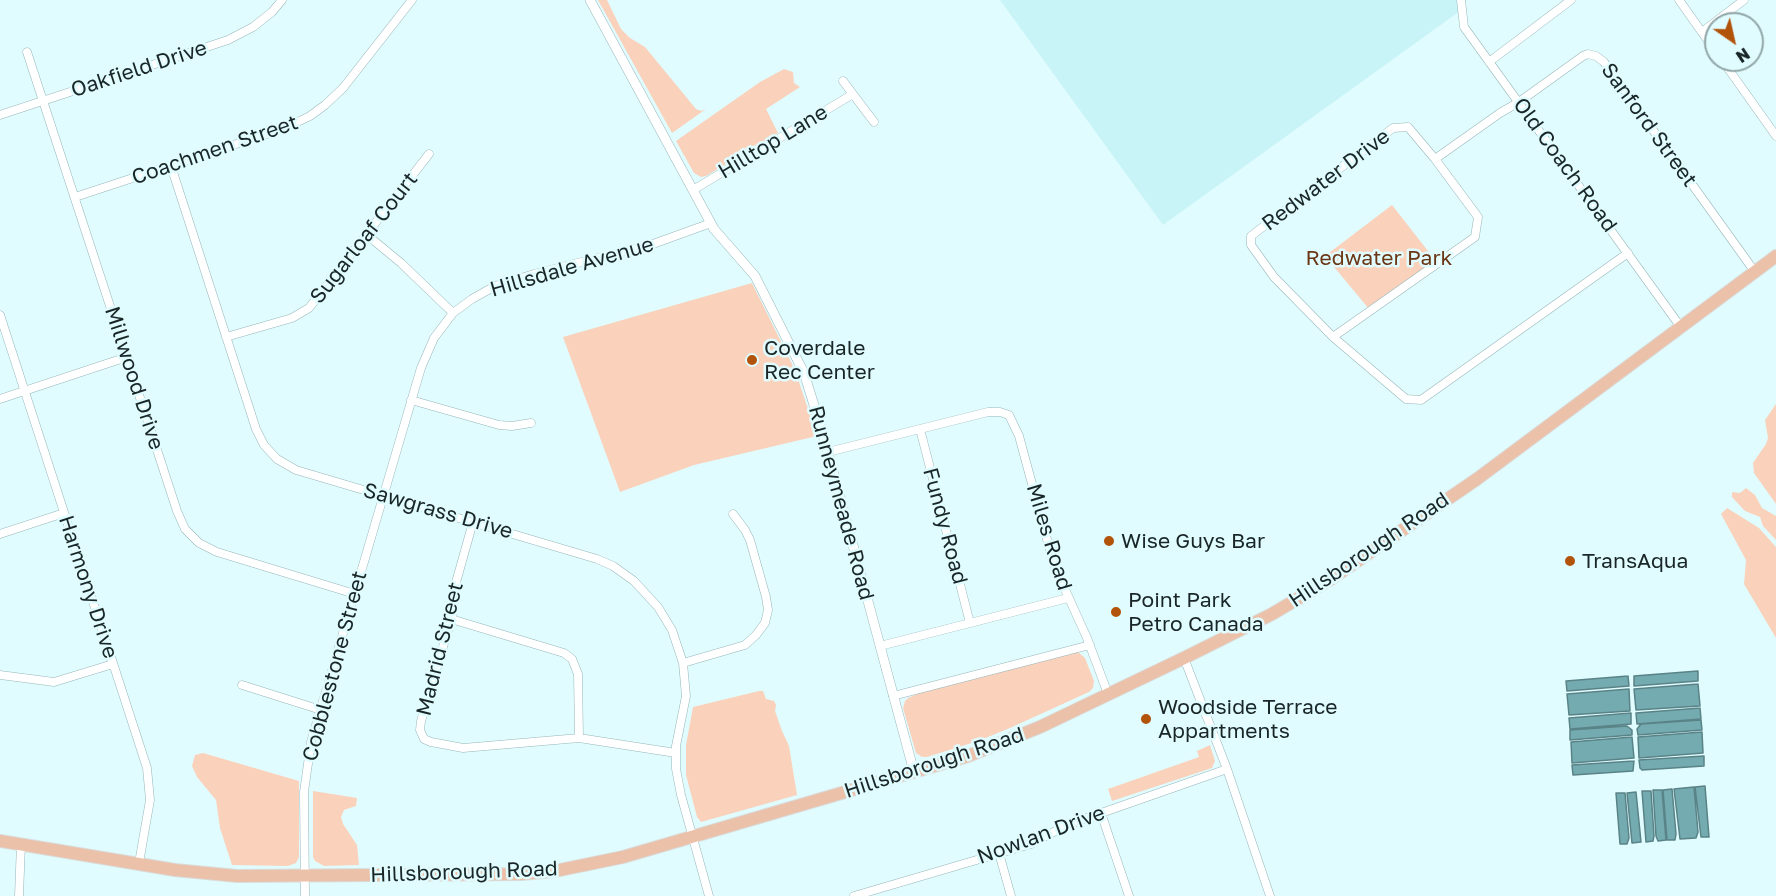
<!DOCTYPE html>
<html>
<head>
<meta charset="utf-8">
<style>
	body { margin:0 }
	#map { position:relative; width:1776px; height:896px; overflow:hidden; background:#e1fcfe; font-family:"Golos Text",sans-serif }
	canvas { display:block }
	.north { position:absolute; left:1704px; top:12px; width:60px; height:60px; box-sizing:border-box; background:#e1fcfe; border:2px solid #91a6a8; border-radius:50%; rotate:146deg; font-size:16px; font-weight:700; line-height:24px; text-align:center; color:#192627 }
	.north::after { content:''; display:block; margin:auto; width:21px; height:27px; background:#b2530a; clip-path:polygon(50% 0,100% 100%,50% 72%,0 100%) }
</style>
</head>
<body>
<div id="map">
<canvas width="1776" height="896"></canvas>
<div class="north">N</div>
</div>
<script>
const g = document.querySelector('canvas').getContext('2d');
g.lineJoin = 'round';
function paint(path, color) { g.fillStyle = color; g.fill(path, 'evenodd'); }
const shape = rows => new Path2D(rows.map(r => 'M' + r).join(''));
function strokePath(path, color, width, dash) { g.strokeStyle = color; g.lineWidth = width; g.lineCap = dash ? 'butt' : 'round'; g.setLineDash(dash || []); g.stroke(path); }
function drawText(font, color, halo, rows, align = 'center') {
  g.font = font + ' "Golos Text",sans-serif'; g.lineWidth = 5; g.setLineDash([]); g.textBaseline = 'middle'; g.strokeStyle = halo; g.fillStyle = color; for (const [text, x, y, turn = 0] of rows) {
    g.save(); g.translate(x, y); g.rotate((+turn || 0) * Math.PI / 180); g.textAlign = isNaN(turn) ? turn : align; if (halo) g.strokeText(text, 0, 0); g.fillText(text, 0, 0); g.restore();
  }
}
const built = shape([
	[1000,0,1460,0,1460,11,1163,225]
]);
const green = shape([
	[598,0,607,0,621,29,630,38,645,47,696,109,701,111,706,109,672,133],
	[784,69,793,72,794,83,800,87,766,109,778,133,706,176,701,177,694,173,676,141,760,82],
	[1392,205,1435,260,1369,309,1325,256],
	[752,283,795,370,817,436,694,465,620,492,563,337],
	[1776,404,1776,504,1754,473,1753,463,1766,444,1768,438,1765,420],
	[1746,488,1755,495,1762,508,1776,516,1776,540,1763,526,1760,517,1745,511,1732,497,1732,492,1740,493],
	[1727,508,1759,528,1776,547,1776,638,1744,584,1746,560,1721,514],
	[1078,652,1085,658,1094,681,1093,688,1089,692,1010,728,978,741,927,757,922,757,916,753,903,708,905,701,908,698,926,690],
	[759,691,763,691,766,699,774,701,776,705,775,711,782,731,789,746,797,795,701,822,697,817,686,775,686,745,693,707],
	[1210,745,1215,761,1212,768,1112,801,1108,789,1199,757,1197,751],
	[203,753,299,781,299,857,296,863,288,866,232,865,220,828,216,800,197,777,192,766,195,755],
	[313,791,357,798,356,806,344,810,341,817,343,824,357,845,359,865,324,866,315,861,313,857]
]);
const water = shape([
	[1698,671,1698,681,1634,686,1634,676,1698,671],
	[1628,676,1629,686,1567,691,1566,681,1628,676],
	[1698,684,1700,706,1636,710,1634,689,1698,684],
	[1629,689,1630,711,1569,715,1567,694,1629,689],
	[1700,708,1701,719,1637,724,1636,713,1700,708],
	[1631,713,1631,724,1570,729,1569,718,1631,713],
	[1701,720,1702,730,1638,735,1637,729,1641,724,1701,720],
	[1627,726,1632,730,1632,735,1570,740,1570,730,1627,726],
	[1702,732,1703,753,1639,758,1638,737,1702,732],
	[1632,737,1634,758,1572,763,1571,742,1632,737],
	[1704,756,1704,766,1642,770,1640,768,1639,760,1704,756],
	[1634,761,1633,771,1573,775,1572,765,1634,761],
	[1705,786,1709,837,1701,837,1695,787,1705,786],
	[1694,787,1698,832,1696,838,1680,839,1674,789,1694,787],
	[1672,789,1676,834,1675,840,1667,840,1663,790,1672,789],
	[1653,790,1662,790,1666,840,1658,841,1656,836,1653,790],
	[1642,791,1651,791,1654,836,1653,841,1646,842,1642,791],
	[1636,792,1641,842,1632,843,1627,793,1636,792],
	[1625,793,1629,838,1627,844,1620,844,1616,793,1625,793]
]);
const minor = shape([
	[1461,0,1464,27,1680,326],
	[1679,0,1716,52],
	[1702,32,1744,0],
	[27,52,177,511,185,529,199,543,217,552,355,594],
	[1722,60,1776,136],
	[1489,62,1571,0],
	[843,81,874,122],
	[0,115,228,40,253,27,272,12,282,0],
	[1435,159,1500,113,1519,102,1583,56,1588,54,1596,56,1604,62,1635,105,1755,272],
	[171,166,256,429,264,445,277,459,296,470,597,559,613,566,634,581,658,607,672,630,683,663,686,696,676,746,676,769,681,795,709,896],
	[693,190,853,94],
	[75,197,285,128,310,116,325,105,343,88,412,0],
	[367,235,401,263,453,313],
	[0,315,147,768,150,800,139,863],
	[226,337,292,318,309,308,429,154],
	[1333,337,1475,237,1478,217,1435,159,1408,127,1393,128,1251,236,1251,245,1274,277,1333,337,1406,399,1421,400,1628,253],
	[0,399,127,357],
	[411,400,499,425,512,426,531,423],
	[920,429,970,623],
	[828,452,988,412,1000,412,1009,415,1019,436,1054,565,1087,638,1108,694],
	[473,522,455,586,453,613,421,721,420,730,424,739,431,742,463,748,579,738,676,753],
	[0,534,64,513],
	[451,619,564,653,572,659,578,674,579,738],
	[880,646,1068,598],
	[1184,658,1227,769,1270,896],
	[683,663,745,645,756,635,765,623,768,610,766,597,750,540,745,530,733,514],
	[0,675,54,682,113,664],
	[242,685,321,710],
	[893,696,1090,645],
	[1101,813,1129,896],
	[999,853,1011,896],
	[19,896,21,844],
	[305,896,304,792,311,742,421,368,434,338,453,313,472,299,495,286,534,274,653,244,711,223],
	[854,896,1031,844,1067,825,1227,769]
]);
const tertiary = shape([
	[590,0,714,229,755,276,804,373,823,434,914,772]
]);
const primary = shape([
	[0,841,175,870,237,876,521,874,555,871,623,857,968,756,1040,727,1184,658,1272,614,1331,579,1477,479,1776,256]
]);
const markers = [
	[752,360,6,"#b2530a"],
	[1109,541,6,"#b2530a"],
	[1570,561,6,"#b2530a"],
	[1116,612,6,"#b2530a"],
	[1146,719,6,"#b2530a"]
];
const streetNames = [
	["Oakfield Drive",139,69,-18],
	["Sanford Street",1649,125,54],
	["Hilltop Lane",773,142,-31],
	["Coachmen Street",215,150,-19],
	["Old Coach Road",1565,165,54],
	["Redwater Drive",1326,180,-37],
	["Sugarloaf Court",364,238,-52],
	["Hillsdale Avenue",572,267,-16],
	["Millwood Drive",134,378,72],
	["Runneymeade Road",841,503,75],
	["Sawgrass Drive",438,511,16],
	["Fundy Road",945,526,75],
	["Miles Road",1049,537,73],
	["Hillsborough Road",1369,550,-34],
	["Harmony Drive",88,587,72],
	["Madrid Street",440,649,-76],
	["Cobblestone Street",335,666,-75],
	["Hillsborough Road",934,763,-18],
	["Nowlan Drive",1041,835,-20],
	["Hillsborough Road",464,872,-2]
];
const parkNames = [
	["Redwater Park",1379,258]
];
const poiNames = [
	["Coverdale",764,348],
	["Rec Center",764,372],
	["Wise Guys Bar",1121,541],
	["TransAqua",1582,561],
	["Point Park",1128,600],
	["Petro Canada",1128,624],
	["Woodside Terrace",1158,707],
	["Appartments",1158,731]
];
paint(built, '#c8f4f8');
paint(green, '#fad1bb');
paint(water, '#74abb0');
strokePath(water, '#598387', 1.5);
strokePath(minor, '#96b6b9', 9);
strokePath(tertiary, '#96b6b9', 10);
strokePath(primary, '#dadcdc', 14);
strokePath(minor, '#fff', 8);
strokePath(tertiary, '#fff', 9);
strokePath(primary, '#ebc1a9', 12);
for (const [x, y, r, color] of markers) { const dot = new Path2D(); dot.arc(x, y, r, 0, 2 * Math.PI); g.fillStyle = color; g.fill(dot); strokePath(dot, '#e1fcfe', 2); }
drawText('21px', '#192627', '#e1fcfe', streetNames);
drawText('21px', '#6b3615', '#e1fcfe', parkNames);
drawText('21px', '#192627', '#e1fcfe', poiNames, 'left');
</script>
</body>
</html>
